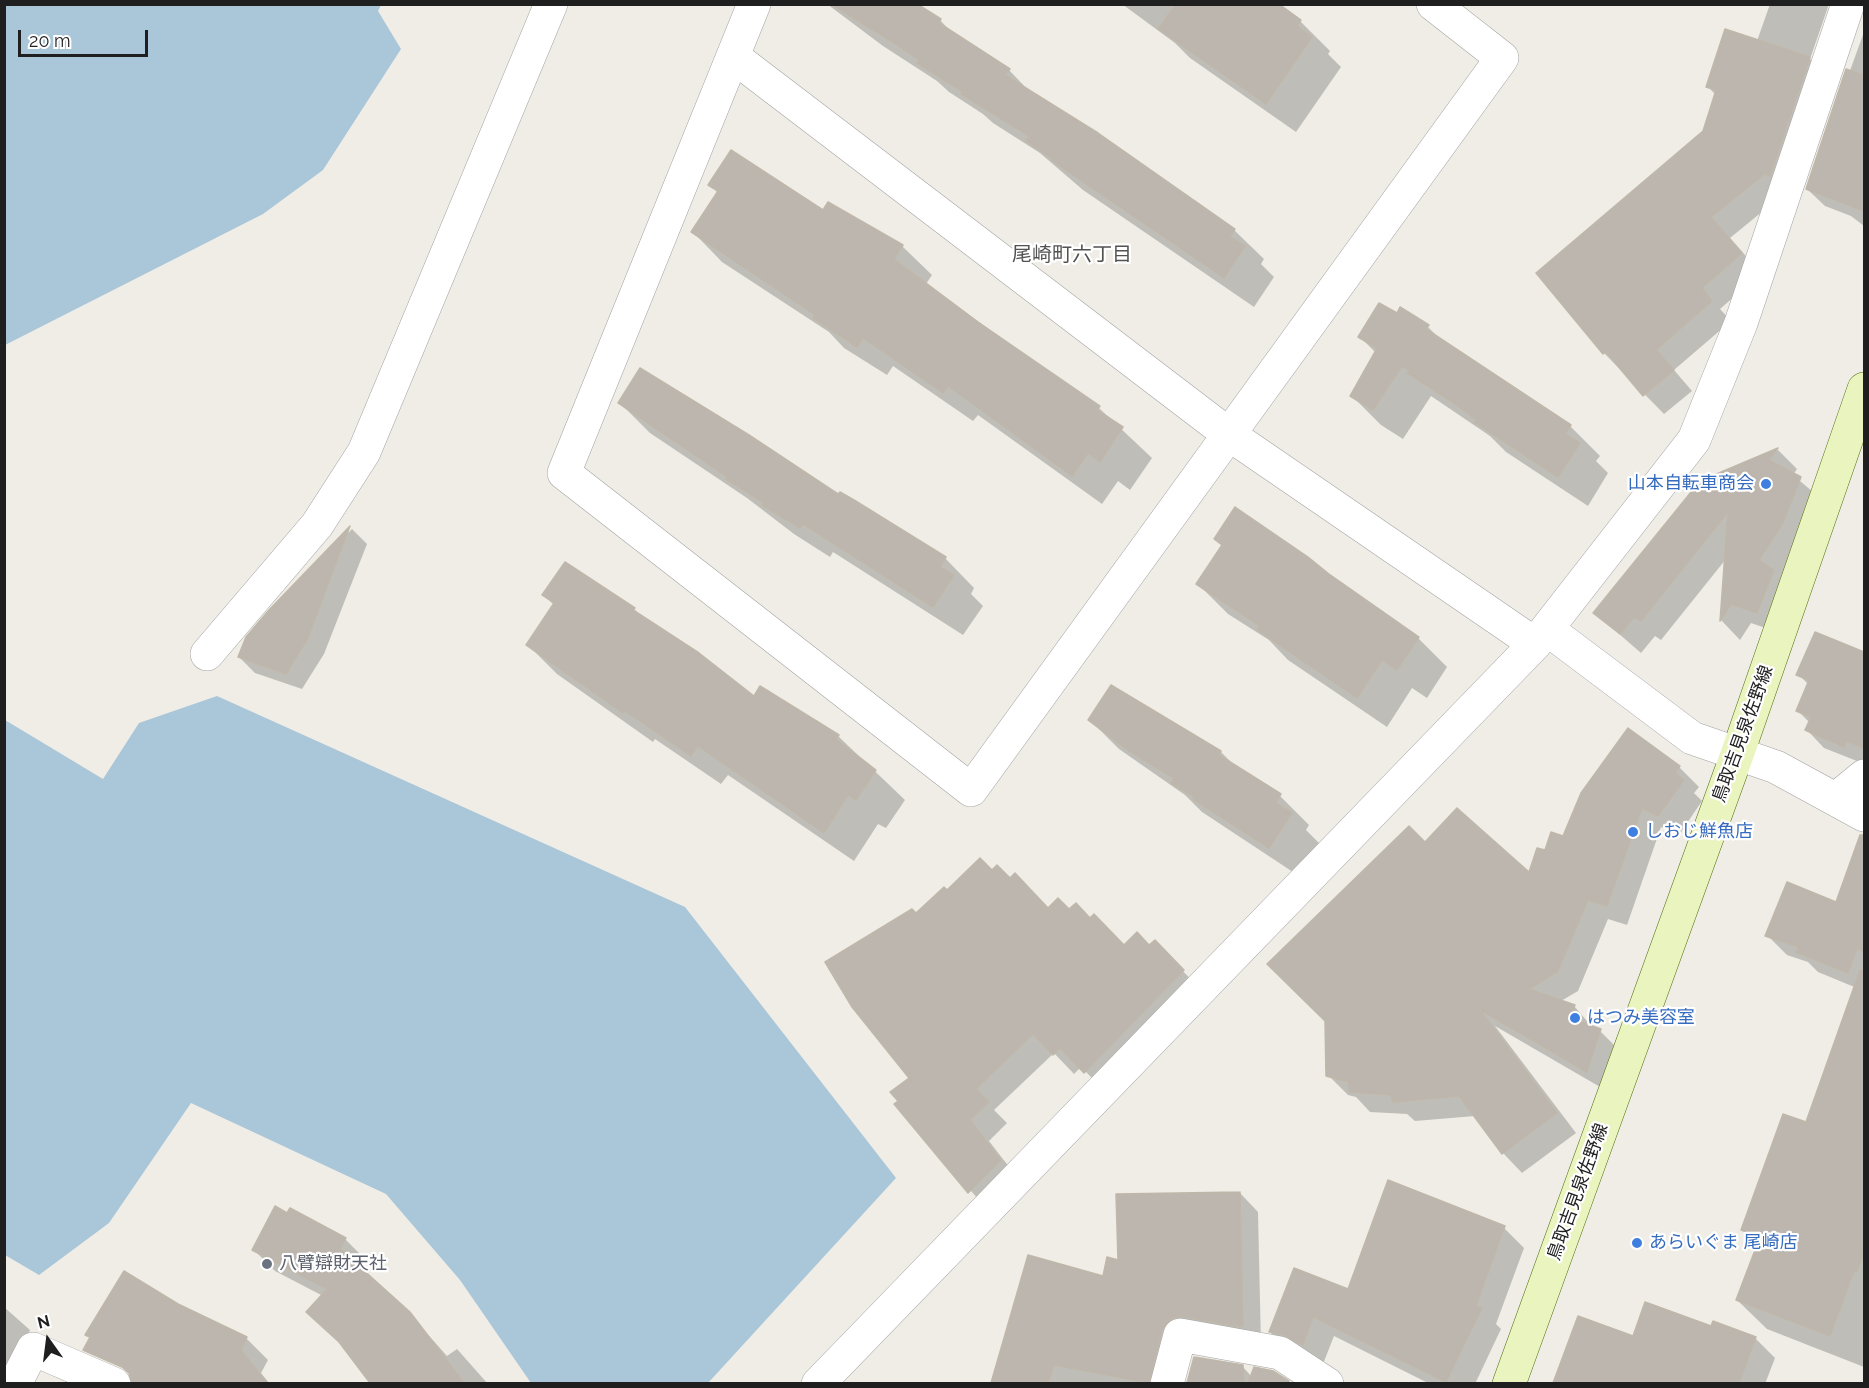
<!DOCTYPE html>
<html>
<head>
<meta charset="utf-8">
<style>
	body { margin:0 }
	#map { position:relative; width:1869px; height:1388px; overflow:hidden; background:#efede6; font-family:Raleway,sans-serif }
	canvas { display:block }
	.frame { position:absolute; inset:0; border:6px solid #1f1f1f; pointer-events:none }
	.north { position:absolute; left:18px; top:1310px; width:60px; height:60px; -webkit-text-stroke:4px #fff; paint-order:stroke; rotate:346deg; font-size:16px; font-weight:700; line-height:24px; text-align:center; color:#1f1f1f }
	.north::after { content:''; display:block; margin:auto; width:21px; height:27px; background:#1f1f1f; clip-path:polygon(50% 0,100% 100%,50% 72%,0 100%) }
	.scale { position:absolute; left:18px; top:30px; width:130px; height:27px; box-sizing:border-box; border:3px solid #1f1f1f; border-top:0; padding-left:8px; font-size:18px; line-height:21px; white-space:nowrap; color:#1f1f1f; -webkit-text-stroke:4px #fff; paint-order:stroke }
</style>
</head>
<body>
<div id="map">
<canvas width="1869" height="1388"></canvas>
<div class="frame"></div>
<div class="north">N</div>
<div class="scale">20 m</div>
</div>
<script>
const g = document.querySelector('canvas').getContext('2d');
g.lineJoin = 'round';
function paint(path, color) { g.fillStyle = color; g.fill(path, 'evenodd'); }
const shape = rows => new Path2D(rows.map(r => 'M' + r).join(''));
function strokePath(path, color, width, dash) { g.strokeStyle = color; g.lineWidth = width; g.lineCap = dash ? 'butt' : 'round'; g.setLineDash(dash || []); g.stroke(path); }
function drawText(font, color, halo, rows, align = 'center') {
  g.font = font + ' Raleway,"Noto Sans JP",sans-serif'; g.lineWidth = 4.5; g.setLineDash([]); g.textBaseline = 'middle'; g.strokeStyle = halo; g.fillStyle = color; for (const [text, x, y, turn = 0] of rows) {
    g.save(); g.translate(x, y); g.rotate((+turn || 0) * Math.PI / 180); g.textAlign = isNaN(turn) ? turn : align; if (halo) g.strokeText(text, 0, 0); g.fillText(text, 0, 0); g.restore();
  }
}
const water = shape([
	[5,4,381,5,378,11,401,49,323,170,263,214,5,345],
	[217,696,685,907,896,1178,708,1383,531,1383,460,1280,386,1194,191,1103,109,1223,39,1275,5,1255,5,720,103,779,139,723]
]);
const shadow = shape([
	[827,4,914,4,940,20,956,37,1009,70,1032,94,1234,230,1264,259,1261,264,1274,277,1254,307,1083,190,1040,153,993,123,983,114,949,92,937,81,883,46],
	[1122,4,1276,4,1300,21,1330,51,1328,54,1341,67,1296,132,1190,58,1175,43],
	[1770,4,1829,4,1810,59,1829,78,1785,193,1730,238,1761,273,1720,309,1731,321,1674,370,1692,391,1664,414,1604,353,1704,132,1716,95,1708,87,1757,41],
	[1864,32,1864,226,1851,216,1825,206,1807,189],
	[710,185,824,212,902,246,932,275,926,284,1099,408,1152,458,1130,490,1118,481,1102,504,978,415,973,421,893,366,887,375,844,348,829,332,722,262,693,232,718,193],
	[1397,315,1428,327,1443,342,1570,426,1600,456,1596,461,1608,473,1588,506,1506,452,1490,436,1431,396,1403,439,1381,425,1352,396,1376,353,1360,337],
	[620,403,838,497,945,558,974,588,971,594,983,606,963,635,833,552,830,557,794,534,747,498,650,433],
	[1778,450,1797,469,1793,475,1820,498,1803,544,1780,579,1793,592,1777,632,1751,623,1740,640,1721,620,1726,559,1661,640,1655,636,1641,653,1595,613,1701,482],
	[352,529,367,544,324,654,302,689,255,673,239,657,271,611],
	[1215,539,1418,638,1447,667,1427,698,1412,688,1387,727,1288,660,1269,640,1228,614,1198,584,1223,546],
	[566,564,634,609,645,620,754,698,838,736,905,800,886,828,878,824,854,861,728,775,721,784,655,739,653,742,557,674,528,645,554,605,544,595],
	[1815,633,1864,654,1864,758,1862,763,1824,748,1807,730,1810,723,1798,711,1809,685,1798,674],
	[1111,687,1221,752,1236,767,1280,796,1309,825,1306,830,1320,844,1299,876,1202,812,1185,795,1119,749,1090,720],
	[1628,730,1679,767,1699,787,1694,793,1702,801,1679,835,1661,827,1627,925,1608,919,1578,991,1561,1001,1574,1006,1593,1028,1600,1031,1620,1051,1607,1091,1495,1026,1576,1133,1522,1173,1503,1153,1475,1116,1415,1121,1407,1114,1370,1112,1356,1097,1348,1095,1328,1075,1425,844,1530,874,1546,852,1564,838],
	[992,872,1010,879,1048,909,1069,912,1090,920,1124,946,1149,947,1155,942,1202,991,1105,1091,1081,1067,1074,1074,1054,1053,994,1110,1007,1123,989,1141,1020,1181,989,1212,897,1104,912,1079,917,915,947,892],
	[1844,884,1864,891,1864,991,1818,972,1808,962,1787,955,1767,935,1836,904],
	[1841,1027,1864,1035,1864,1367,1767,1329,1737,1300,1758,1246,1743,1230,1807,1123],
	[1240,1193,1258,1212,1261,1345,1203,1334,1171,1384,994,1384,1029,1257,1104,1278,1119,1261],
	[288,1215,345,1239,366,1260,361,1270,409,1313,447,1356,457,1349,488,1384,371,1384,345,1348,308,1312,323,1296,275,1271,254,1250],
	[1504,1228,1524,1248,1496,1324,1501,1329,1475,1384,1430,1384,1334,1336,1323,1364,1290,1352,1270,1332,1348,1291],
	[177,1305,246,1338,268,1360,261,1373,270,1384,170,1384,109,1354],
	[4,1307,30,1330,5,1384,4,1384],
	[1578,1318,1634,1338,1712,1328,1755,1338,1775,1358,1765,1384,1555,1384],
	[1195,1358,1243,1367,1252,1377,1272,1372,1289,1384,1188,1384]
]);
const building = shape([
	[831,4,917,4,941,19,939,23,1010,69,1005,75,1098,133,1235,229,1230,237,1245,246,1224,278,1051,160,1052,159,1026,141,1029,136,961,94,963,92,917,63,919,60,894,43,831,4],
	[1176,4,1279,4,1301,20,1297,26,1312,37,1266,104,1158,29,1176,4],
	[1725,29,1810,57,1770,176,1765,174,1711,217,1742,253,1702,288,1712,301,1656,350,1674,370,1643,396,1606,352,1603,354,1536,273,1703,131,1716,90,1706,87,1725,29],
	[1846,69,1864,75,1864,211,1806,189,1846,69],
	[731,150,823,210,828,202,903,245,894,259,978,322,1100,406,1097,410,1123,427,1100,462,1088,453,1072,476,948,386,943,393,863,338,857,347,813,318,815,315,691,232,718,191,708,185,731,150],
	[1379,303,1397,313,1400,307,1429,325,1426,329,1571,425,1565,434,1580,443,1558,477,1474,422,1476,420,1452,402,1407,373,1409,370,1402,366,1373,410,1350,396,1377,348,1358,337,1379,303],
	[640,368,749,435,838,494,840,492,854,500,946,557,940,567,954,575,933,607,803,524,800,528,762,505,764,503,726,479,727,477,618,403,640,368],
	[1778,448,1769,460,1801,477,1783,523,1759,560,1774,570,1757,613,1731,604,1720,621,1728,512,1641,621,1634,617,1620,634,1593,613,1700,481,1778,448],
	[1235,507,1308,557,1329,574,1419,637,1397,670,1382,660,1357,698,1257,630,1260,626,1196,584,1222,545,1214,539,1235,507],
	[350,526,308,638,286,674,238,657,246,637,269,610,350,526],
	[565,562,635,608,633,610,699,653,754,696,760,686,839,735,836,739,876,770,856,800,848,795,824,833,698,746,691,756,625,711,623,713,526,645,554,603,542,595,565,562],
	[1815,632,1864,652,1864,748,1847,741,1844,747,1805,730,1811,717,1796,711,1809,680,1796,675,1815,632],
	[1111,685,1221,751,1219,755,1281,794,1276,803,1292,813,1269,848,1193,799,1194,797,1171,783,1174,778,1129,751,1088,720,1111,685],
	[1628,728,1680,766,1675,773,1684,780,1658,816,1642,808,1607,906,1588,900,1558,971,1529,989,1575,1005,1570,1018,1601,1029,1587,1072,1480,1010,1557,1113,1502,1154,1459,1096,1393,1102,1391,1095,1349,1092,1349,1082,1326,1076,1325,1021,1267,964,1409,826,1425,842,1457,808,1529,872,1537,848,1545,850,1551,832,1563,836,1581,793,1628,728],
	[1860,835,1864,835,1864,952,1857,948,1848,973,1796,952,1799,947,1765,936,1787,882,1836,902,1860,835],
	[980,858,992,870,997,865,1010,878,1015,873,1048,908,1058,898,1069,909,1076,903,1090,918,1094,914,1124,945,1137,932,1149,945,1155,940,1184,970,1084,1073,1060,1048,1053,1055,1033,1034,976,1089,989,1102,970,1120,1001,1160,968,1193,894,1104,898,1101,890,1092,909,1078,852,1007,825,962,912,909,916,913,944,887,947,890,980,858],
	[1860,970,1864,971,1864,1252,1857,1272,1854,1271,1830,1336,1736,1300,1760,1237,1741,1230,1783,1114,1806,1122,1860,970],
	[1388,1180,1505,1226,1476,1306,1482,1308,1446,1382,1313,1317,1303,1345,1284,1335,1269,1332,1294,1268,1348,1289,1388,1180],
	[1240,1192,1243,1327,1183,1317,1174,1317,1162,1330,1149,1383,1054,1365,1048,1383,991,1383,1028,1255,1103,1276,1107,1257,1118,1260,1116,1194,1240,1192],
	[275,1206,287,1213,290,1208,346,1238,340,1249,410,1312,464,1383,370,1383,339,1342,306,1312,327,1289,252,1250,275,1206],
	[124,1271,178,1304,247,1337,241,1350,267,1383,132,1383,129,1373,122,1367,83,1350,90,1337,85,1335,124,1271],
	[1645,1302,1711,1326,1713,1321,1756,1337,1739,1383,1553,1383,1578,1316,1633,1336,1645,1302],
	[1194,1357,1243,1365,1244,1383,1187,1383,1194,1357],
	[1254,1367,1273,1371,1289,1381,1288,1383,1248,1383,1254,1367]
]);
const street = shape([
	[754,4,564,473,971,790,1502,58,1433,4],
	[734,57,1227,433,1535,644],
	[1547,629,1692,738,1776,767,1864,815],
	[207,654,317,525,364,452,551,4],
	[1836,799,1864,776],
	[15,1384,33,1349,114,1384],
	[818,1384,1535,644,1694,440,1741,323,1848,4],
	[1167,1384,1180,1335,1280,1353,1327,1384]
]);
const secondary = shape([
	[1509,1384,1738,752,1864,389]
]);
const markers = [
	[1766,484,6,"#3f7fe0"],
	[1633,832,6,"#3f7fe0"],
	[1575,1018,6,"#3f7fe0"],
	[1637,1243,6,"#3f7fe0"],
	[267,1264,6,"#6b7280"]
];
const shopNames = [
	["山本自転車商会",1754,484,"right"],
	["しおじ鮮魚店",1645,832],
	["はつみ美容室",1587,1018],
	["あらいぐま 尾崎店",1649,1243]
];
const streetNames = [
	["鳥取吉見泉佐野線",1743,734,-70],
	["鳥取吉見泉佐野線",1578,1192,-70]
];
const worshipNames = [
	["八臂辯財天社",279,1264]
];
const neighbourhoodNames = [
	["尾崎町六丁目",1072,255]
];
paint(water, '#aac6d9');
paint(shadow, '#0003');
paint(building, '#bcb6af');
strokePath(building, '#bfb7a9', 1.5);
strokePath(street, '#a3a3a3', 34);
strokePath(secondary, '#536e0e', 34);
strokePath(street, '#fff', 33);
strokePath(secondary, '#e9f4be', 33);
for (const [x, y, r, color] of markers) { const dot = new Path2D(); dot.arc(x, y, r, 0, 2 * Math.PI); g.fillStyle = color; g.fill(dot); strokePath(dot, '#fff', 2); }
drawText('18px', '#366cbe', '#fff', shopNames, 'left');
drawText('18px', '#1f1f1f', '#fff', streetNames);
drawText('18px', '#5b616d', '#fff', worshipNames, 'left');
drawText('20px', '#525252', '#fff', neighbourhoodNames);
</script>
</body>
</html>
